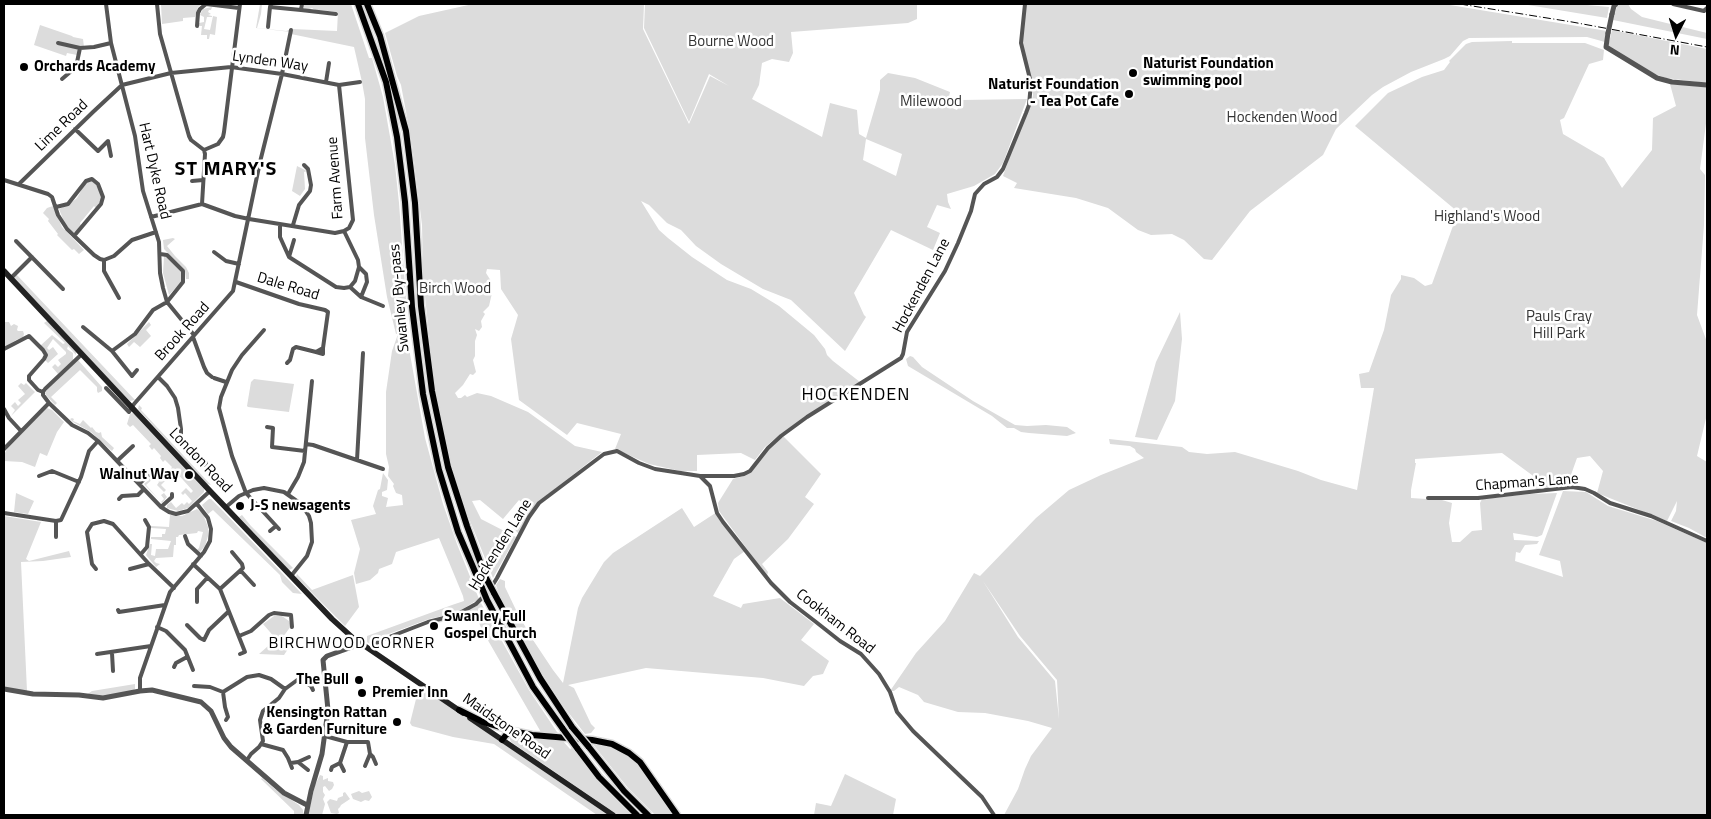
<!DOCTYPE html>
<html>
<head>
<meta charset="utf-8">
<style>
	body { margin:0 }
	#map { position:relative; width:1711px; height:819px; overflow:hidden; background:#fff; font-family:"Titillium Web",sans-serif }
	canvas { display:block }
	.frame { position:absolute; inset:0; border:5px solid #000; pointer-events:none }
	.north { position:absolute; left:1651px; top:10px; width:50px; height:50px; -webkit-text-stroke:4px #fff; paint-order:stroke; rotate:185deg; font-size:14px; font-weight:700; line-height:20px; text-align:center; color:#000 }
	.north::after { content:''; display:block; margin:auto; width:18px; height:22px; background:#000; clip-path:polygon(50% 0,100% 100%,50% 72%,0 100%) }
</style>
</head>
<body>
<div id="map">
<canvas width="1711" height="819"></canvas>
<div class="frame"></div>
<div class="north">N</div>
</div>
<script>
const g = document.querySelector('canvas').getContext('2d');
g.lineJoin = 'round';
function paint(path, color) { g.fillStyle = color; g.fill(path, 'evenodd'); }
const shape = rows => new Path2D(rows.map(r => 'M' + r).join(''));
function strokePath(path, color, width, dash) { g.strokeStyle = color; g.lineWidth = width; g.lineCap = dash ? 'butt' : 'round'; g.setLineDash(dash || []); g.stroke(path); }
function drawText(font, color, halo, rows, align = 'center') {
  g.font = font + ' "Titillium Web",sans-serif'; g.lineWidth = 5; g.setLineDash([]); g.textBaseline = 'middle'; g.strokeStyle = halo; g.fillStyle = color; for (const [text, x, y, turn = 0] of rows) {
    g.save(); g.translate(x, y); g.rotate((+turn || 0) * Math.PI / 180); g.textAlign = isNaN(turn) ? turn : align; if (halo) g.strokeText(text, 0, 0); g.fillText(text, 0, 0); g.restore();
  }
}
const green = shape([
	[161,4,202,4,198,7,195,17,183,18,183,21,162,24],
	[260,4,262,4,261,14,257,28,286,31,292,29,337,31,338,12,320,10,318,12,312,8,307,10,303,7,305,4,351,4,369,58,372,58,383,97,395,165,399,203,410,354,425,438,443,504,457,544,479,599,456,613,429,619,378,638,374,644,370,644,367,642,367,636,452,605,464,601,463,596,439,538,396,552,392,564,379,569,378,573,370,580,356,584,354,573,360,549,351,520,376,514,373,506,378,490,380,489,383,473,388,480,387,490,382,492,382,496,388,498,386,507,403,505,402,495,396,493,393,486,394,484,388,476,389,467,386,454,386,392,392,351,398,334,396,334,387,297,374,215,365,138,365,99,362,82,354,47,291,34,291,32,256,28],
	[473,4,644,4,643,29,689,124,710,76,729,86,709,74,689,122,644,28,645,4,917,4,917,19,908,23,791,32,793,53,789,62,772,59,762,63,759,85,752,99,822,137,830,103,857,110,859,134,866,138,880,90,880,80,888,73,915,78,950,92,947,106,957,110,962,100,1027,99,1003,163,995,174,974,186,947,194,948,202,951,209,937,205,927,227,940,233,933,250,891,230,854,293,864,315,866,317,845,351,791,300,763,289,721,264,696,246,681,230,667,223,649,205,641,201,659,230,668,238,692,257,727,280,751,289,779,306,814,335,825,349,827,355,833,361,860,382,778,436,765,447,755,460,741,453,697,455,697,471,680,471,649,464,615,449,621,434,577,423,567,435,519,400,511,339,518,315,501,289,500,270,487,269,486,273,491,281,492,293,489,306,483,312,485,314,481,321,482,327,479,331,475,329,477,335,475,341,475,356,473,360,476,372,473,375,470,374,463,385,455,393,458,398,461,398,465,395,467,397,477,393,491,396,528,412,575,446,602,452,538,502,519,534,512,527,528,508,519,500,503,519,480,500,472,501,481,519,516,537,493,578,462,501,443,434,435,390,423,278,422,225,412,144,401,85,397,76,385,33,419,16],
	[866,139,902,154,896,176,863,160],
	[1026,4,1444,4,1607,31,1605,42,1587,37,1469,38,1463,41,1450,56,1444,59,1411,72,1383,87,1372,95,1336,129,1323,155,1250,211,1212,260,1204,259,1184,240,1172,234,1151,235,1138,230,1108,208,1076,198,1014,188,1017,183,1003,176,1016,138,1031,105,1033,95,1032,83,1021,43],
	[1522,4,1576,4,1609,7,1607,18],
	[1619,4,1628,4,1631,9,1642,17,1707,33,1707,39,1613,20,1617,6],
	[212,7,211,10,209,10,208,12,211,14,208,15,212,16,212,17,207,17,204,29,210,30,213,16,217,17,215,35,210,34,209,39,207,39,207,35,201,35,202,26,199,26,199,23,204,22,204,17,200,15,203,9],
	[40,25,72,36,73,37,83,39,84,47,79,47,77,55,67,53,66,56,34,45],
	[1612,30,1707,49,1707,83,1666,78,1655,74,1608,47],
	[1512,41,1512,43,1585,43,1604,50,1603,60,1589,64,1564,118,1560,120,1563,134,1604,158,1622,188,1652,150,1653,118,1676,106,1670,84,1707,87,1707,116,1700,169,1705,175,1704,225,1697,315,1707,342,1707,414,1697,456,1707,462,1707,538,1689,528,1671,521,1676,511,1677,501,1667,521,1597,493,1603,471,1590,456,1577,458,1567,486,1535,489,1536,478,1502,453,1415,459,1415,463,1416,463,1411,490,1411,498,1442,500,1452,503,1449,523,1452,542,1460,542,1472,531,1482,530,1480,503,1482,499,1531,494,1557,493,1542,535,1537,537,1513,533,1514,540,1539,541,1537,544,1525,545,1520,553,1516,552,1515,561,1563,577,1560,561,1539,555,1563,491,1586,492,1608,506,1657,521,1707,543,1707,815,1004,815,1018,789,1025,769,1031,756,1052,728,1028,721,985,713,958,712,924,702,918,695,899,687,894,691,890,691,916,653,945,621,974,573,980,576,1036,518,1069,490,1101,475,1144,458,1136,452,1135,449,1130,446,1110,444,1109,439,1182,447,1189,452,1207,454,1235,452,1298,471,1321,480,1357,490,1374,388,1361,388,1359,374,1369,372,1384,330,1391,295,1401,279,1401,275,1414,278,1425,286,1432,284,1458,212,1355,126,1388,93,1422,77,1444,70,1450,62,1449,61,1466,44,1472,42],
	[983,581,1020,636,1057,680,1059,719,1055,681,1018,637],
	[297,166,307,171,304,172,305,189,300,196,292,191],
	[92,181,96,185,101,193,101,200,96,208,94,206,80,223,81,226,76,232,73,232,65,224,59,209,71,203,77,198,86,182],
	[53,206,62,227,84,250,79,254,74,249,72,250,57,235,58,234,48,221,49,219,43,213,47,208],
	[173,238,175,239,167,246,175,256,186,267,189,273,189,279,186,279,185,271,164,249,163,240],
	[164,256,166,256,181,272,181,282,169,295,163,273],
	[16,274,135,400,130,401,128,399,96,366,14,278],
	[1180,312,1182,339,1175,401,1157,440,1135,437,1156,362],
	[47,321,76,352,76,355,68,346,67,349,73,353,73,360,58,374,52,367,55,364,58,367,61,364,58,360,66,354,66,352,53,339,47,348,49,350,53,347,58,354,48,363,44,359,46,355,40,346,52,335,63,344,65,343,44,323],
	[4,322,9,322,11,326,14,324,18,326,17,330,18,331,23,331,24,334,23,337,16,340,4,348],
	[149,322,151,325,146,330,151,336,140,347,134,342,129,347,127,344],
	[910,356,913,357,922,367,973,401,1015,425,1027,426,1046,425,1067,427,1076,433,1067,436,1029,433,1021,432,1014,428,1007,428,992,416,908,366,906,359],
	[78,360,102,387,102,391,98,393,97,391,97,387,80,370,51,397,57,403,55,405,45,394,46,391],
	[254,379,294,384,289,412,248,407,247,406,251,382],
	[21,383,24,385,26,383,35,392,11,416,15,410,11,406,15,402,18,406,21,403,18,400,25,394,18,386],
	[139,405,142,408,141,410,211,485,207,484,138,409],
	[47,408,52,410,64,422,57,432,47,456,40,453,35,467,22,462,4,461,4,455,8,447],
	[133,413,204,489,204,492,188,508,178,511,167,508,167,505,171,502,176,508,182,503,184,505,187,502,189,504,192,501,185,493,183,495,181,493,186,488,191,493,193,491,175,471,173,473,170,470,172,467,165,460,163,462,160,458,161,456,154,448,152,450,149,446,151,444,133,425,130,427,127,424,130,414],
	[72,418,74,419,73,421,80,424,83,420,91,428,92,427,96,432,99,433,101,432,102,437,114,448,112,451,91,432,73,422,70,419],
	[783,436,821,474,805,497,814,504,788,539,762,564,768,572,767,576,719,511,718,503,733,479,744,476,768,450],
	[161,468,169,477,161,485,166,490,164,492,157,485,159,482,155,477,146,485,161,502,164,499,161,495,164,493,167,497,162,503,144,484],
	[16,493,34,501,28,514,14,512],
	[209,499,211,499,223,511,302,594,293,593,282,582,280,575,213,510,208,514,202,505],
	[682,508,694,527,717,512,745,551,734,559,713,596,741,608,743,604,780,598,814,624,801,640,829,661,823,674,813,676,804,686,763,678,646,668,568,685,574,688,591,724,595,728,591,733,585,734,564,707,538,667,500,597,496,585,500,579,505,581,505,587,516,610,531,637,553,670,563,683,578,608,582,598,604,562,613,553],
	[197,509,203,514,208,527,208,536,205,546,200,552,197,550,199,548,203,532,198,531,197,533,179,535,178,537,176,537,176,545,174,545,173,557,156,558,154,561,156,563,160,564,156,567,146,555,150,544,152,544,151,555,155,556,156,549,168,549,171,541,151,539,151,537,162,537,162,534,165,534,166,529,151,528,151,526,169,527,170,515,182,516],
	[242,515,251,526,293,568,289,570,239,517],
	[4,516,41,522,26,559,29,561,69,551,71,557,43,561,21,562,27,691,4,687],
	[297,574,312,590,353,575,359,607,345,626,296,577],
	[481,603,529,690,559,735,542,734,482,630,475,613,459,622,455,620,436,623,435,622,457,617],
	[274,616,282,616,289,621,291,626,283,637,292,643,284,655,259,654,276,639,263,624],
	[135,684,135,689,132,691,104,696,86,695,92,691],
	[424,689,608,815,597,815,494,744,453,737,412,726,410,723,416,699],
	[513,734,562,740,570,749,572,748,597,780,631,815,618,815,511,742,509,737],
	[591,742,612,748,628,756,641,767,674,815,655,815,628,788],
	[845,774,896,799,893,815,814,815,816,803,831,806],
	[320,775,323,776,323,780,328,778,328,781,333,782,334,785,332,789,329,791,325,786,323,787,323,792,325,795,323,799,325,804,322,815,308,815,315,785],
	[262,778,275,789,299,805,303,810,303,815,294,815,294,811,261,779],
	[359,791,362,793,369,791,372,797,369,801,365,800,361,802,353,799,351,794],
	[345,792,350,799,341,805,340,807,338,809,339,813,337,814,331,813,327,802,330,799,337,801,338,798,343,796,343,793]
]);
const minor = shape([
	[106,4,111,43,135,136,143,191,159,242,160,273,163,288,167,302,194,335],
	[157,4,160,34,189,136,191,140,204,150,205,154,202,204],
	[271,4,270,7,301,10],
	[302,4,301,10,336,14],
	[1673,4,1704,11,1707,8],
	[197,26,198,13,200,9,206,4,239,8],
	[268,27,270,7],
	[58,43,80,48],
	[62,79,76,67,80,48,94,47,111,43],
	[326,82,329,63],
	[75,129,98,151,108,141,111,156],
	[204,150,218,144,223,137,224,132,240,4],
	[4,180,48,194,52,197,58,215,67,229,94,255,100,259,104,260,104,271,119,298],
	[192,181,203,180],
	[19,184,93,112,122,85,171,73,231,67,282,74,339,85,360,82],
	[56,207,68,204,86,181,92,179,98,184,103,197,101,204,74,236],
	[151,217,202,204,235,216,249,219,335,233,344,231,349,228,353,220,339,85],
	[280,224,280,237,289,257],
	[293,225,299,205,310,191,311,185,308,169,304,165],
	[294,240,289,257,336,287,344,288,350,287,355,281,359,267,358,260,344,231],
	[16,241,63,289],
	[214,252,226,261,239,264],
	[104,260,114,256,132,240,156,232],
	[359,267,366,274,367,282,361,297,383,306],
	[11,278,32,257],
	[236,282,299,304,325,310,328,312,323,348,316,352,296,347,293,349,290,360,287,363],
	[350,287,361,297],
	[83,327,112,351,132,376,137,370],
	[264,330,242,355,232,370,221,397,219,408,232,456,246,493,279,529],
	[193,337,204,367,207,373,212,377],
	[4,349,29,336,43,350,46,355,44,359,29,376,29,380,38,390,43,392],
	[112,351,135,334,153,310,167,302,183,282,183,271,167,255,160,254],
	[316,352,323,354,323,348],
	[82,354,45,389,43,392,43,395,49,403,72,425,88,433,98,441,161,507,169,512,176,514,188,511,210,491],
	[158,377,167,386,175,398,178,408,181,429,181,441,182,445,204,465,206,463],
	[214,378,226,382],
	[106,388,129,412,134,404,233,291,260,162,282,74,291,30],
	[4,409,9,418,21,431],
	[267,427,273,428,272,447,305,451],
	[306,444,313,445,383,469],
	[4,449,49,403],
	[357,460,363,353],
	[117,461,133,446],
	[39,476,52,471,79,482],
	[700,476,710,486,717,513,723,522,771,583,790,602,816,622,840,641,861,654,879,674,890,692,897,712,913,731,982,797,994,815],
	[139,484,153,471],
	[288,494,298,477,304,462,312,381],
	[1428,498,1478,498,1572,487,1585,489,1594,493,1610,503,1651,516,1707,541],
	[119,499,122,496,138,495,144,489],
	[161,507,172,497,172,494],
	[226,507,239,496,253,490,264,488,284,492,301,504,309,516,311,523,312,542,307,556,291,576],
	[4,513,56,521,61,520,81,477,89,451,98,441],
	[56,521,56,537],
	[270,531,276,526],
	[185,536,188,544,201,556],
	[141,554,147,547,149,527,145,520],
	[193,564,220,589,245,652,240,654],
	[96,569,92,564,87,532,92,524,104,521,113,524,149,564,174,588],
	[130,569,149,564],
	[241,571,254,585],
	[220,589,243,568,242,564,232,552],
	[197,602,197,589,207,578],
	[118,610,119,612,165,605],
	[187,625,200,638,204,640,209,630,228,612],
	[157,627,166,631,185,650,193,670],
	[239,636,251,631,269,615,274,613,291,615,292,627],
	[372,651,378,642,384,639,428,622,456,615,476,604,489,591,497,578,529,517,539,503,604,454,617,451,639,463,655,469,700,476,734,476,744,474,750,471,768,448,781,436,807,417,901,358,903,354,907,332,945,271,958,243,971,211,975,194,984,184,997,177,1003,169,1026,113,1029,105,1031,83,1021,43,1025,4],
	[112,653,113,671],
	[97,654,151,646],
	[174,667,176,663,187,657],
	[299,679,311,686,313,690],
	[194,686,210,687,223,692,247,677,259,675,271,679,285,689,279,698,263,711,260,720,263,741,259,747,251,754,247,760],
	[285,689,300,678],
	[140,691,140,678,170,592,204,552,210,541,211,529,208,518,197,504],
	[223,692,225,707,228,717,226,720],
	[325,736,347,742,368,742,370,754,373,757,376,764],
	[261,744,283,750,288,758,292,768],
	[298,762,309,757],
	[291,763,298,762,308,770],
	[365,766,370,754],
	[331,770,332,767,340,763],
	[344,771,340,763,347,742]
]);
const tertiary = shape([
	[1612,14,1614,6,1616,4],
	[1608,33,1606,47,1657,78,1672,82,1707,85],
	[4,689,33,694,79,695,103,698,140,691,152,690,201,702,211,711,224,738,231,747,284,793,307,805],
	[306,815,311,791,322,754,328,710,323,660,327,656,352,647,360,642]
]);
const secondary = shape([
	[4,271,210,491,332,619,353,638,463,713],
	[470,718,613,815]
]);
const trunk = shape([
	[358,4,386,82,397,137,405,202,412,307,423,394,439,470,458,532,482,588],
	[367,4,380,36,406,131,415,203,421,306,432,391,448,467,467,526,486,578],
	[494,593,540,678,572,727],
	[487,600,533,687,563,729],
	[459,710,483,722,513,731,532,735,592,740,612,744,629,753,640,762,677,815],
	[502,740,506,735,513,731],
	[588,746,624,791,648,815],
	[577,748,599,777,637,815]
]);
const rail = shape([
	[1460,4,1572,22,1707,47]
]);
const tertiaryBridge = shape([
	[1608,33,1612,14]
]);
const trunkBridge = shape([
	[486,578,494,593],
	[482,588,487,600],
	[572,727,588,746],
	[563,729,577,748]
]);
const markers = [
	[24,67,5,"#000"],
	[1133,73,5,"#000"],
	[1129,94,5,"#000"],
	[189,475,5,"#000"],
	[240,506,5,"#000"],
	[434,626,5,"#000"],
	[359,680,5,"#000"],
	[362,693,5,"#000"],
	[397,722,5,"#000"]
];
const parkNames = [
	["Bourne Wood",731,42],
	["Milewood",931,102],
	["Hockenden Wood",1282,118],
	["Highland's Wood",1487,217],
	["Birch Wood",455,289],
	["Pauls Cray",1559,317],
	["Hill Park",1559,334]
];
const streetNames = [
	["Lynden Way",270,62,8],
	["Lime Road",62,126,-44],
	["Hart Dyke Road",154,171,77],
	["Farm Avenue",336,178,-94],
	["Hockenden Lane",922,286,-62],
	["Dale Road",288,287,17],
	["Swanley By-pass",400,298,-95],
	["Brook Road",183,332,-48],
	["London Road",200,461,46],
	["Chapman's Lane",1527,483,-4],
	["Hockenden Lane",501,545,-58],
	["Cookham Road",835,622,38],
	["Maidstone Road",506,727,35]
];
const poiNames = [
	["Naturist Foundation",1143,64],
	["swimming pool",1143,81],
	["Orchards Academy",34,67],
	["Naturist Foundation",1119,85,"right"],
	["- Tea Pot Cafe",1119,102,"right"],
	["Walnut Way",179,475,"right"],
	["J-S newsagents",250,506],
	["Swanley Full",444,617],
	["Gospel Church",444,634],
	["The Bull",349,680,"right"],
	["Premier Inn",372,693],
	["Kensington Rattan",387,713,"right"],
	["& Garden Furniture",387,730,"right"]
];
const neighbourhoodNames = [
	["BIRCHWOOD CORNER",352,644]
];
const quarterNames = [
	["HOCKENDEN",856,396]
];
const districtNames = [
	["ST MARY'S",226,170]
];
paint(green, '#dcdcdc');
strokePath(trunk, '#dbdbdb', 9);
strokePath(minor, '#555', 4);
strokePath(tertiary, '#555', 5);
strokePath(secondary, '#222', 5.5);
strokePath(trunk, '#000', 6);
strokePath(rail, '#000', 1, [8, 2.5, 1, 2.5]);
strokePath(trunkBridge, '#dbdbdb', 9, []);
strokePath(tertiaryBridge, '#555', 5);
strokePath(trunkBridge, '#000', 6);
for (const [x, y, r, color] of markers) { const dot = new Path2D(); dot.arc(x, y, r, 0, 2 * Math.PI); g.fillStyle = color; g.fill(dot); strokePath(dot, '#fff', 2); }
drawText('15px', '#333', '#fff', parkNames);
drawText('15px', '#000', '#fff', streetNames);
drawText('bold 15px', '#000', '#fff', poiNames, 'left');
g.letterSpacing = '1px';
drawText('16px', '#000', '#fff', neighbourhoodNames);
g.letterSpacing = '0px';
g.letterSpacing = '1px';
drawText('18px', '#000', '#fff', quarterNames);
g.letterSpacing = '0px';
g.letterSpacing = '1px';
drawText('bold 20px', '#000', '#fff', districtNames);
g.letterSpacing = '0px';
</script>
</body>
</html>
